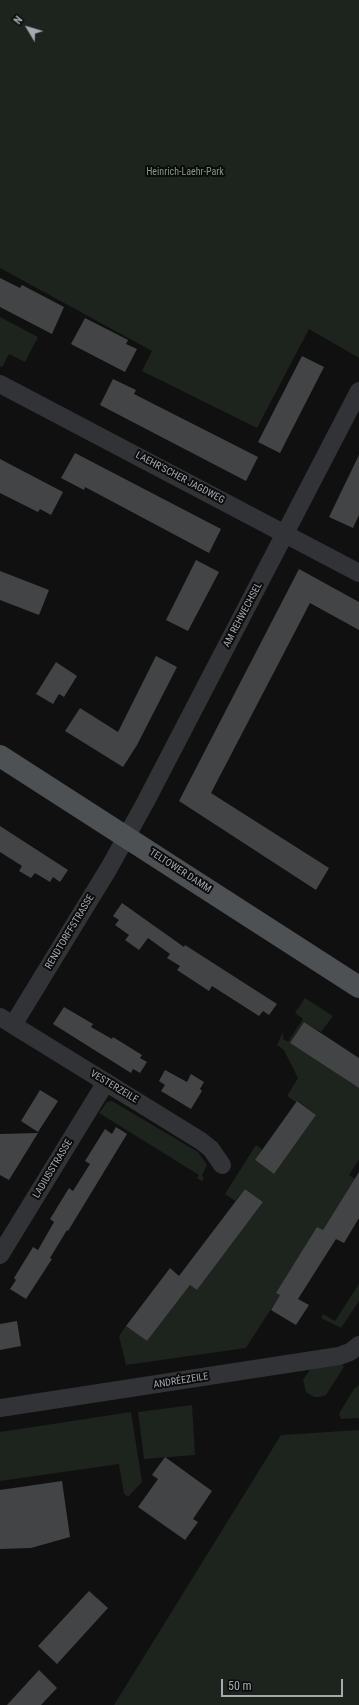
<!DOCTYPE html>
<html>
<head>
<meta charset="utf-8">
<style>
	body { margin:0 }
	#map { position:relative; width:359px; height:1705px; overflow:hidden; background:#101011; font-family:"Roboto Condensed",sans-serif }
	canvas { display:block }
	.north { position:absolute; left:8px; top:8px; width:40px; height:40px; -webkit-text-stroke:3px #0b0b0c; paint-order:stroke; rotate:308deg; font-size:11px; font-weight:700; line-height:16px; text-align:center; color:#a3aab0 }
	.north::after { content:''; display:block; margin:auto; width:14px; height:18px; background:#a3aab0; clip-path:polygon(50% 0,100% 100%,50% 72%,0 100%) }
	.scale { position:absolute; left:221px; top:1679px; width:122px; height:18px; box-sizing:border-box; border:2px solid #a3aab0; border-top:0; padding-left:5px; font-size:12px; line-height:14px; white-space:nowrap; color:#a3aab0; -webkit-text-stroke:3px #0b0b0c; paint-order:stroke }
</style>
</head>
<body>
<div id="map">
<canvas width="359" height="1705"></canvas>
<div class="north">N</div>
<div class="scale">50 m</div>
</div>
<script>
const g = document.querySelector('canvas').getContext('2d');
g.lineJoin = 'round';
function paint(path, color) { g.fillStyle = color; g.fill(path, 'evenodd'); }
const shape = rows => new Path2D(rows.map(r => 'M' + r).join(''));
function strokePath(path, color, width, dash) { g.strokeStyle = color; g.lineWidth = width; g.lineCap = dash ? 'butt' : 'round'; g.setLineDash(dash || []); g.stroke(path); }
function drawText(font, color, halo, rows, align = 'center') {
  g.font = font + ' "Roboto Condensed",sans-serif'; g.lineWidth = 4; g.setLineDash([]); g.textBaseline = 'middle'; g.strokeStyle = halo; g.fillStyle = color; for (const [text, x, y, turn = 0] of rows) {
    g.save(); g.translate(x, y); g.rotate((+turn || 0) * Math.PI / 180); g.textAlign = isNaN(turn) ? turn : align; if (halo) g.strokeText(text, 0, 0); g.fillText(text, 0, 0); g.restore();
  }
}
const green = shape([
	[0,0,359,0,359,358,309,329,257,428,142,371,152,351,0,268],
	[0,317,38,337,25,362,9,354,2,367,0,366],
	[305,998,333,1016,321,1032,304,1022,290,1043,359,1088,359,1159,349,1175,355,1179,323,1230,277,1293,280,1295,246,1348,126,1365,119,1336,126,1326,147,1341,190,1285,197,1290,263,1202,245,1189,235,1201,225,1194,256,1145,263,1150,256,1161,274,1174,316,1115,298,1101,296,1102,287,1096,298,1078,284,1050,277,1045,283,1032,283,1039,288,1042,303,1019,295,1013],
	[112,1101,198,1152,207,1165,202,1175,204,1179,202,1181,197,1178,199,1175,99,1113,107,1102],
	[359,1284,359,1301,341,1328,321,1318,323,1314,335,1321],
	[342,1363,344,1367,326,1395,319,1397,314,1397,306,1392,303,1380,311,1368],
	[359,1385,359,1418,341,1419,339,1414,343,1407,354,1389],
	[192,1405,195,1455,144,1459,138,1412],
	[131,1412,142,1482,128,1497,124,1494,119,1464,0,1481,0,1432],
	[359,1430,359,1705,114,1705,281,1435]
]);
const building = shape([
	[0,278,20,288,22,285,64,307,52,334,0,307],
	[85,318,128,340,126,344,137,349,125,372,71,344],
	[302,356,324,367,280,453,258,442],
	[113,379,136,390,134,394,258,457,246,481,100,405],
	[75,453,221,529,209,553,85,487,84,490,61,478],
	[359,455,359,515,353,528,329,517],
	[0,459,63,492,51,515,40,509,38,512,0,493],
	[196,560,219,572,188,631,166,620],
	[299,569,359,602,359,630,310,603,211,793,329,868,316,890,179,801],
	[0,571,49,590,39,615,0,600],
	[156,656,177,667,137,745,123,767,65,731,80,708,118,732],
	[56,662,77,676,64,697,59,694,53,704,36,694],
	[0,826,68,870,60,882,53,877,50,882,35,873,31,878,19,871,22,866,0,852],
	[122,903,184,947,185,945,277,1004,269,1015,263,1011,259,1016,212,986,209,991,177,970,180,966,167,958,170,954,148,938,139,950,125,940,129,935,115,925,119,920,113,916],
	[64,1007,93,1024,91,1027,112,1039,113,1037,142,1055,140,1058,147,1062,140,1073,133,1069,131,1073,53,1024],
	[304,1022,359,1058,359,1088,290,1043],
	[165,1070,187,1082,191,1074,204,1082,200,1089,202,1091,191,1109,161,1091,165,1085,159,1081],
	[40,1090,58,1101,38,1132,21,1121],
	[297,1101,316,1115,274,1174,255,1160],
	[116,1127,127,1134,68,1231,67,1230,50,1258,52,1259,26,1299,10,1289,16,1280,14,1278,33,1247,38,1250,54,1222,50,1219,69,1188,73,1191,90,1164,85,1161,105,1129,112,1134],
	[38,1133,9,1180,0,1175,0,1134],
	[359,1172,359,1218,344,1243,336,1239,298,1299,309,1305,296,1325,271,1310,280,1295,276,1293,317,1227,323,1230],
	[245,1189,263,1202,197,1290,190,1285,147,1341,126,1326,170,1268,179,1276],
	[17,1321,21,1346,0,1350,0,1324],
	[165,1457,212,1491,193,1519,198,1522,185,1540,138,1507,158,1479,152,1475],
	[62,1481,70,1537,31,1548,0,1549,0,1490],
	[89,1591,108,1608,57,1664,38,1646],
	[39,1670,57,1688,41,1705,7,1705]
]);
const minor = shape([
	[0,384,359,573],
	[0,1017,201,1141,211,1149,222,1165],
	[13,1025,109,868,145,803,359,391],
	[0,1255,106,1082],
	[0,1408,339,1356,350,1352,359,1345]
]);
const major = shape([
	[0,756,359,987]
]);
const parkNames = [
	["Heinrich-Laehr-Park",185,172]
];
const streetNames = [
	["LAEHR'SCHER JAGDWEG",180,478,28],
	["AM REHWECHSEL",243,615,-62],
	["TELTOWER DAMM",180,871,33],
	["RENDTORFFSTRASSE",70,932,-59],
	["VESTERZEILE",114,1087,31],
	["LADIUSSTRASSE",53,1169,-59],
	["ANDRÉEZEILE",181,1381,-9]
];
paint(green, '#1d231d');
paint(building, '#424446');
strokePath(minor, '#323336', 18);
strokePath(major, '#4e5154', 22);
drawText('10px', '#80997c', '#0b0b0c', parkNames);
drawText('10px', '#a3aab0', '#0b0b0c', streetNames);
</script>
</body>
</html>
